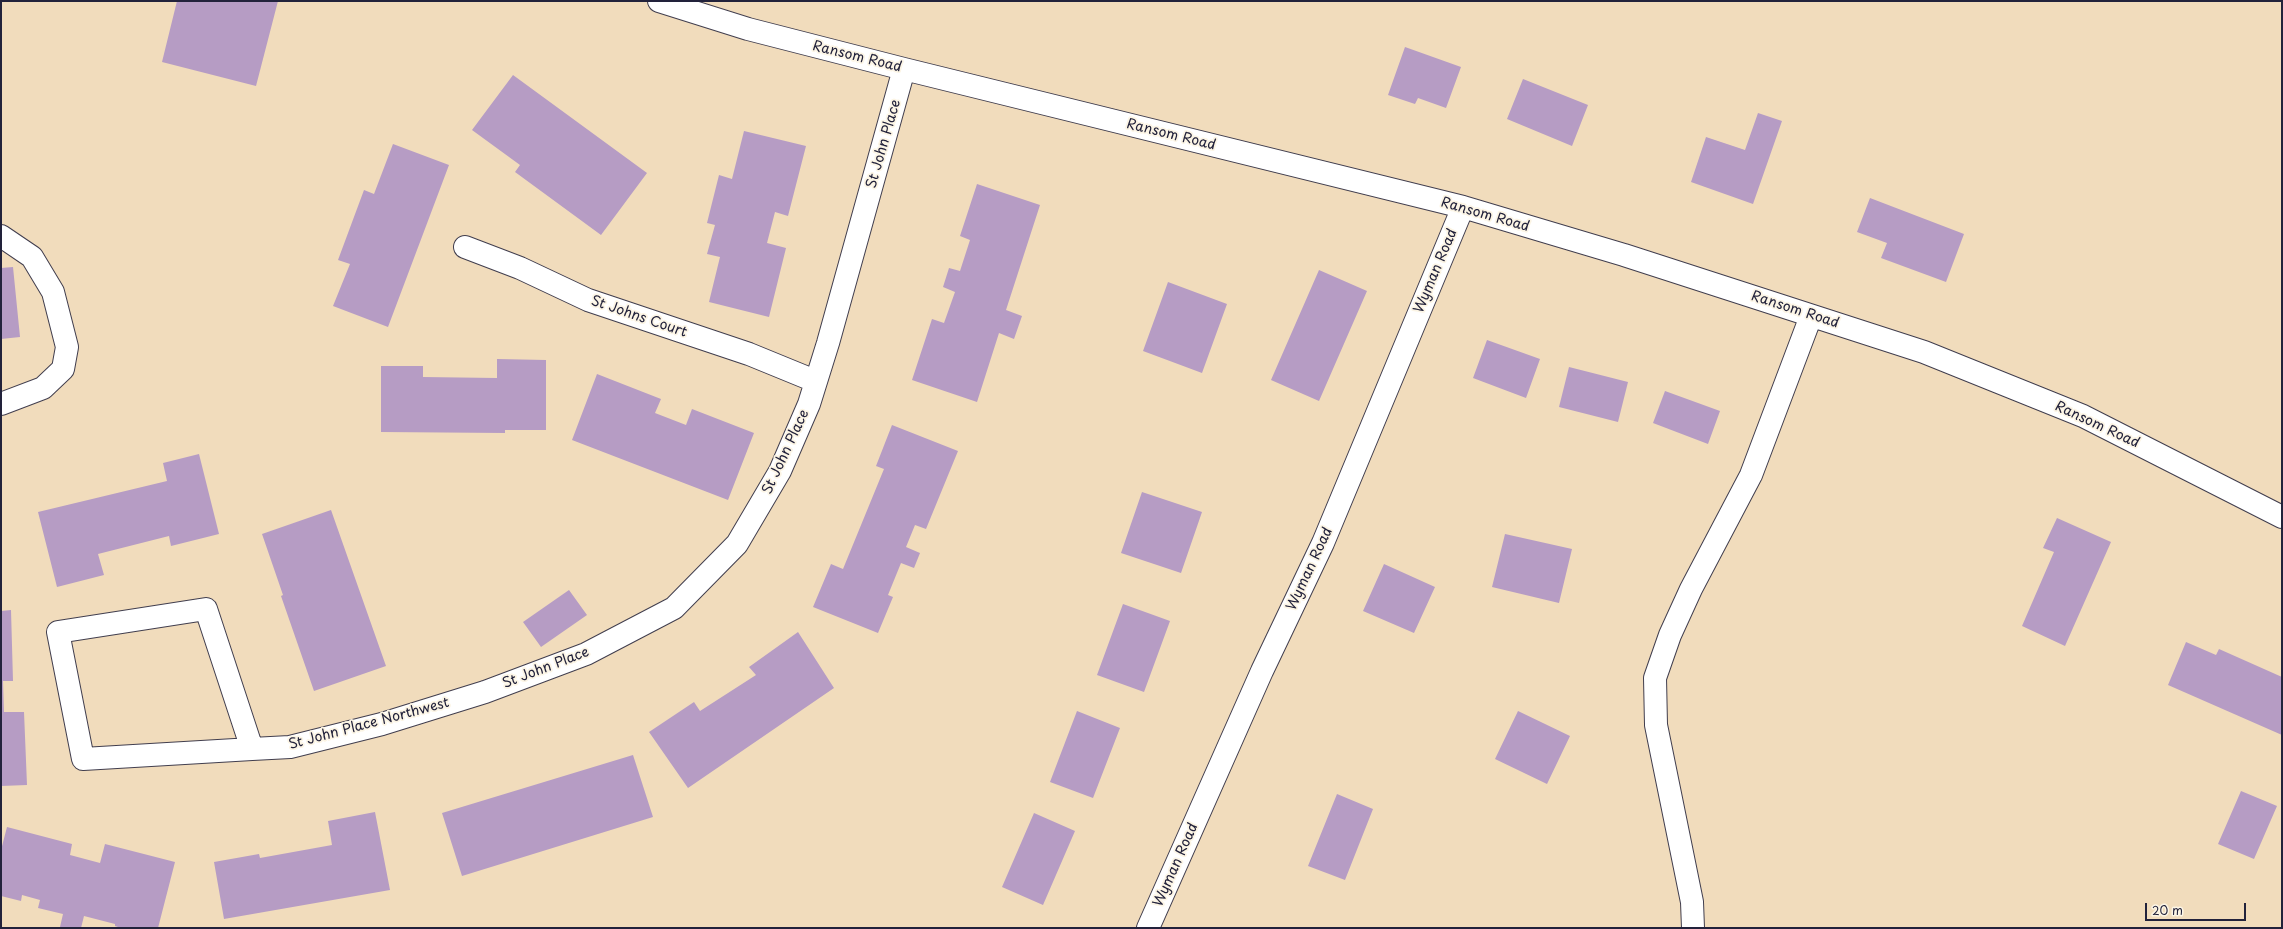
<!DOCTYPE html>
<html>
<head>
<meta charset="utf-8">
<style>
	body { margin:0 }
	#map { position:relative; width:2283px; height:929px; overflow:hidden; background:#f1dcbc; font-family:"Playpen Sans",sans-serif }
	canvas { display:block }
	.frame { position:absolute; inset:0; border:2px solid #22223b; pointer-events:none }
	.scale { position:absolute; left:2145px; top:903px; width:101px; height:18px; box-sizing:border-box; border:2px solid #22223b; border-top:0; padding-left:5px; font-size:12px; line-height:14px; white-space:nowrap; color:#22223b; -webkit-text-stroke:3px #fcf5e5; paint-order:stroke }
</style>
</head>
<body>
<div id="map">
<canvas width="2283" height="929"></canvas>
<div class="frame"></div>
<div class="scale">20 m</div>
</div>
<script>
const g = document.querySelector('canvas').getContext('2d');
g.lineJoin = 'round';
function paint(path, color) { g.fillStyle = color; g.fill(path, 'evenodd'); }
const shape = rows => new Path2D(rows.map(r => 'M' + r).join(''));
function strokePath(path, color, width, dash) { g.strokeStyle = color; g.lineWidth = width; g.lineCap = dash ? 'butt' : 'round'; g.setLineDash(dash || []); g.stroke(path); }
function drawText(font, color, halo, rows, align = 'center') {
  g.font = font + ' "Playpen Sans",sans-serif'; g.lineWidth = 3.5; g.setLineDash([]); g.textBaseline = 'middle'; g.strokeStyle = halo; g.fillStyle = color; for (const [text, x, y, turn = 0] of rows) {
    g.save(); g.translate(x, y); g.rotate((+turn || 0) * Math.PI / 180); g.textAlign = isNaN(turn) ? turn : align; if (halo) g.strokeText(text, 0, 0); g.fillText(text, 0, 0); g.restore();
  }
}
const building = shape([
	[177,1,278,1,256,86,162,62],
	[1405,47,1461,67,1446,108,1418,98,1415,104,1388,95],
	[513,75,647,173,601,235,515,172,520,165,472,130],
	[1523,79,1588,105,1572,146,1507,119],
	[1758,113,1782,121,1753,204,1691,182,1706,137,1745,150],
	[744,131,806,146,788,216,775,212,767,243,786,248,769,317,709,302,720,257,707,254,715,225,707,223,719,175,732,179],
	[393,144,449,165,388,327,333,306,350,264,338,260,364,190,374,194],
	[977,184,1040,205,1006,310,1022,316,1014,339,999,333,977,402,912,380,932,319,944,323,955,292,943,287,949,268,960,271,970,240,960,236],
	[1870,198,1964,234,1946,282,1881,258,1887,243,1857,232],
	[13,267,20,337,1,339,1,268],
	[1319,270,1367,291,1319,401,1271,380],
	[1168,282,1227,304,1202,373,1143,351],
	[1487,340,1540,359,1526,398,1473,378],
	[497,359,546,360,546,430,505,430,505,433,381,432,381,366,423,366,423,377,497,378],
	[1569,367,1628,382,1618,422,1559,407],
	[597,374,661,399,655,413,686,425,692,409,754,433,728,500,572,440],
	[1665,391,1720,411,1708,444,1653,423],
	[892,425,958,451,926,529,915,525,906,547,920,553,914,568,901,563,888,595,893,597,878,633,813,607,831,564,843,569,884,469,876,466],
	[199,454,219,534,171,546,169,536,98,554,104,575,57,587,38,512,167,481,163,463],
	[1142,492,1202,512,1181,573,1121,553],
	[331,510,386,666,314,691,281,596,283,595,262,534],
	[2057,518,2111,542,2065,646,2022,626,2054,552,2043,548],
	[1505,534,1572,549,1559,603,1492,587],
	[1384,564,1435,587,1414,633,1363,611],
	[569,590,587,615,541,647,523,622],
	[1123,604,1170,621,1144,692,1097,675],
	[11,610,13,681,3,681,4,712,24,712,27,785,1,786,1,611],
	[798,632,834,688,688,788,649,732,694,702,700,711,756,675,749,667],
	[2186,642,2216,655,2219,649,2282,677,2282,735,2168,685],
	[1077,711,1120,728,1093,798,1050,782],
	[1518,711,1570,736,1547,784,1495,759],
	[633,755,653,817,462,876,442,813],
	[2241,791,2277,806,2254,859,2218,844],
	[1337,794,1373,809,1345,880,1308,866],
	[375,812,390,890,224,919,214,862,259,854,260,858,332,845,328,821],
	[1034,813,1075,831,1043,905,1002,887],
	[7,827,72,844,70,855,100,863,105,844,175,862,158,928,121,928,115,926,115,924,84,916,81,928,65,928,60,927,63,914,38,908,40,900,22,895,21,901,1,896,1,850]
]);
const minor = shape([
	[659,1,748,29,904,69,1463,207,1624,255,1924,352,2083,416,2282,517],
	[1,236,32,257,53,292,67,347,63,369,43,388,1,404],
	[465,247,520,268,588,300,749,354,815,381],
	[252,749,206,609,58,632,83,759,252,749,290,747,382,724,485,692,586,654,674,608,737,544,780,471,809,404,828,343,904,69],
	[1148,928,1262,671,1323,543,1463,207],
	[1693,928,1692,902,1656,725,1655,678,1670,635,1691,589,1751,475,1811,316]
]);
const streetNames = [
	["Ransom Road",857,57,14],
	["Ransom Road",1171,135,14],
	["St John Place",884,144,-74],
	["Ransom Road",1485,215,16],
	["Wyman Road",1436,271,-67],
	["Ransom Road",1795,310,18],
	["St Johns Court",639,317,19],
	["Ransom Road",2097,425,25],
	["St John Place",786,452,-65],
	["Wyman Road",1310,569,-65],
	["St John Place",546,668,-21],
	["St John Place Northwest",369,724,-15],
	["Wyman Road",1176,865,-66]
];
paint(building, '#b69cc4');
strokePath(minor, '#413e4e', 24);
strokePath(minor, '#fff', 22);
drawText('14px', '#22223b', '#fcf5e5', streetNames);
</script>
</body>
</html>
